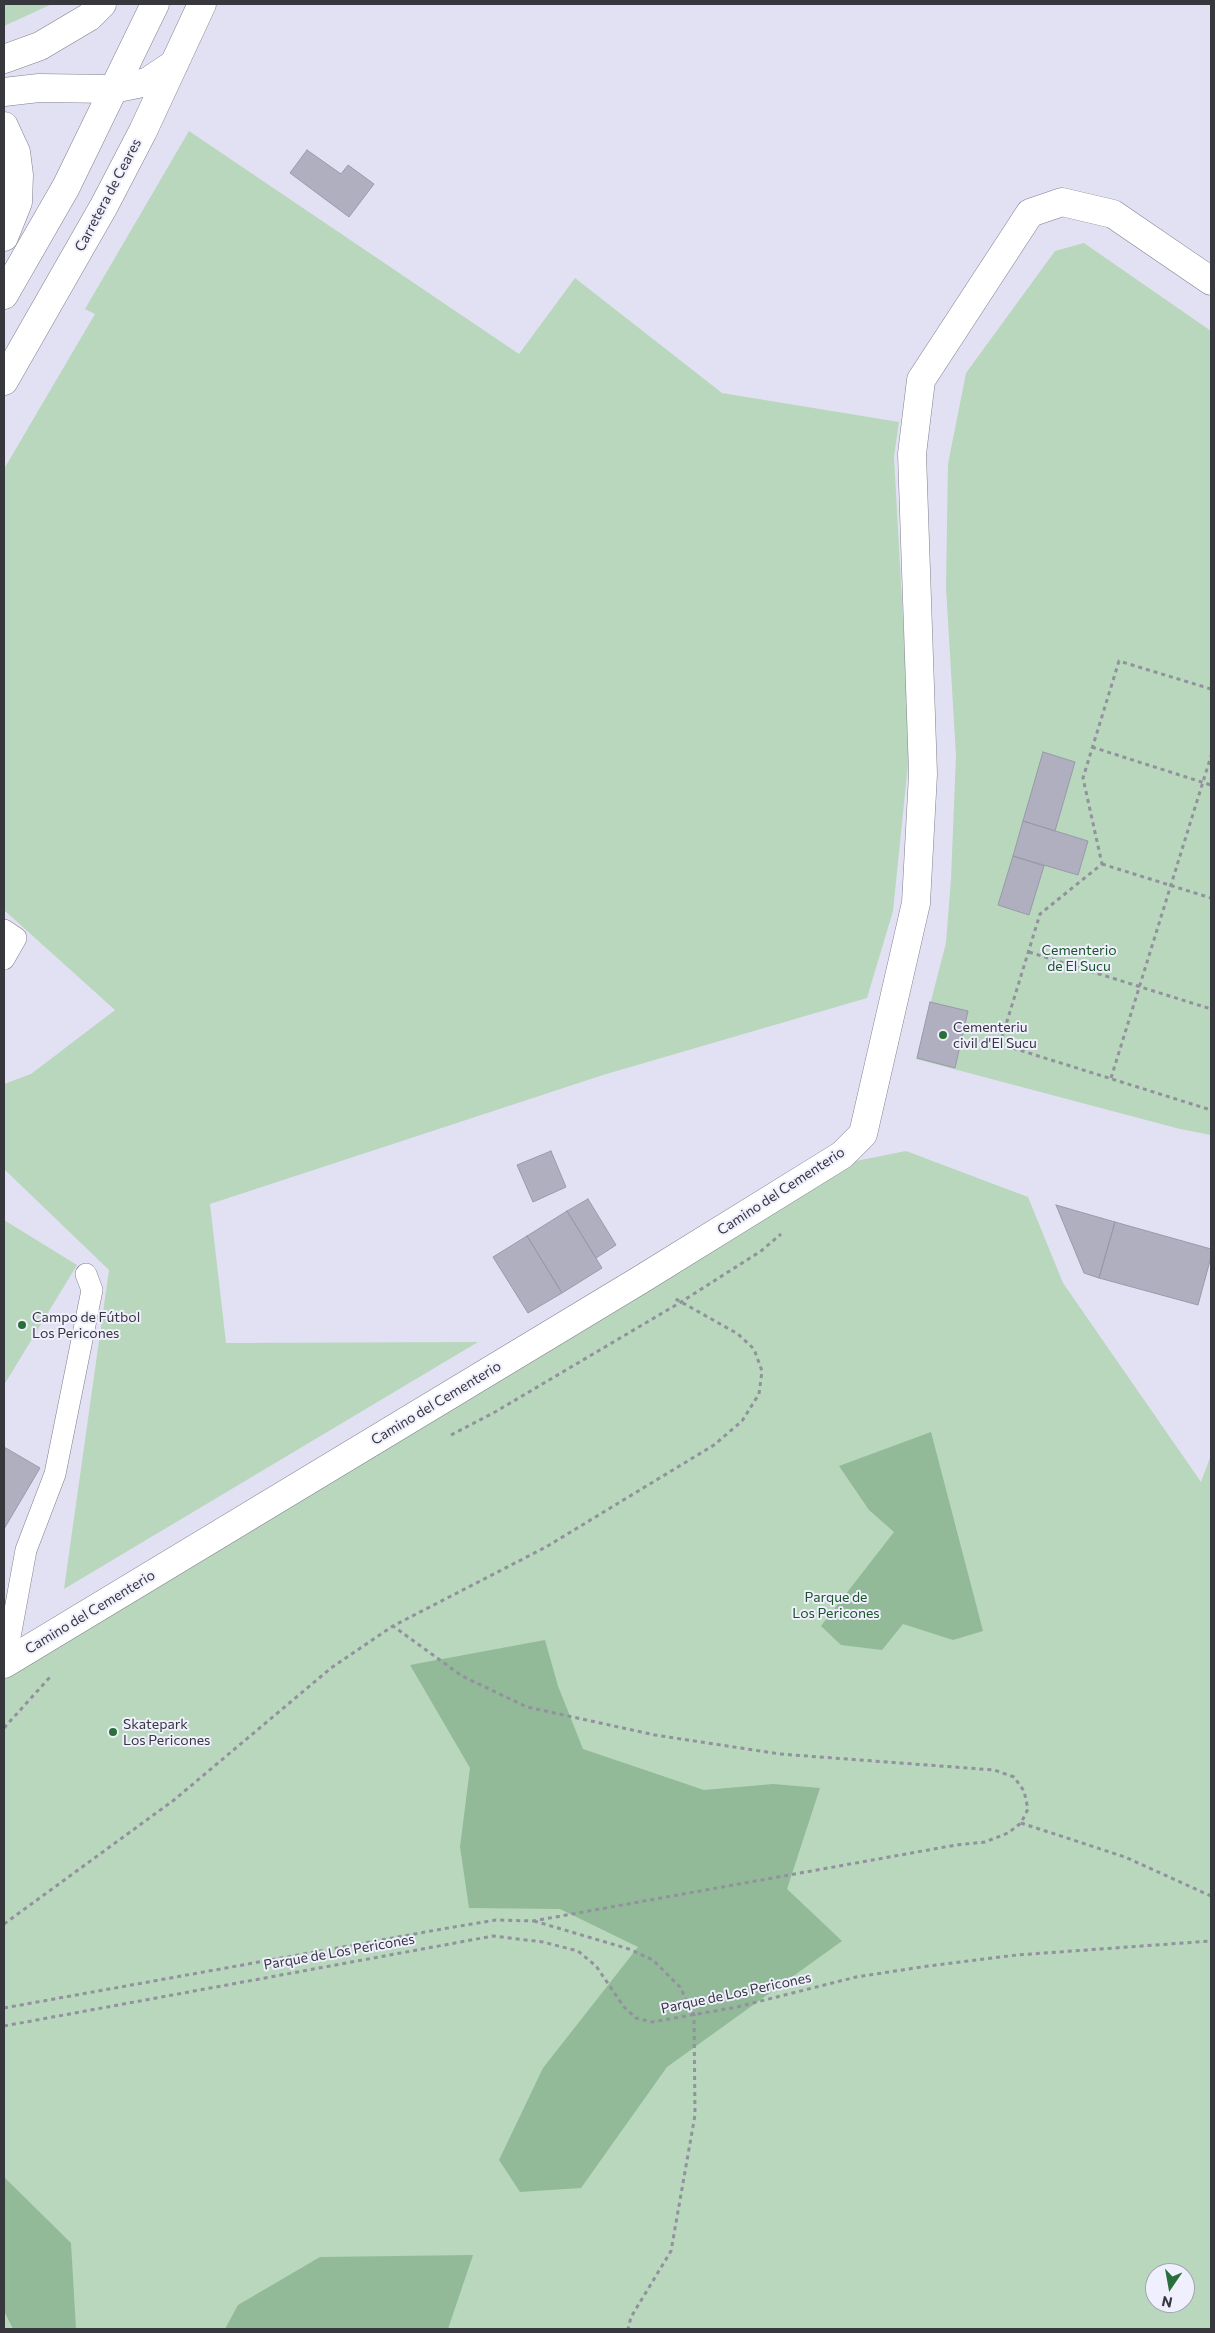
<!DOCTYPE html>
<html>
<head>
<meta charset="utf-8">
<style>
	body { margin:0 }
	#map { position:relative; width:1215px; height:2333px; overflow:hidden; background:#e2e1f3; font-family:Commissioner,sans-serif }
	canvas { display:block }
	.frame { position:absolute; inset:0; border:5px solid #37373e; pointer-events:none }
	.north { position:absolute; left:1145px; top:2263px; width:50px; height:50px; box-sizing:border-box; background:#efeffd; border:1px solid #a5a5b1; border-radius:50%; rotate:192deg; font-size:14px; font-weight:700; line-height:20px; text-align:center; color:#37373e }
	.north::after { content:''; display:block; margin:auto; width:18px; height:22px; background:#296f3b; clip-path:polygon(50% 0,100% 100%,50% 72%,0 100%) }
</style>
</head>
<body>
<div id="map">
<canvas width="1215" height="2333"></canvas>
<div class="frame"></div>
<div class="north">N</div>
</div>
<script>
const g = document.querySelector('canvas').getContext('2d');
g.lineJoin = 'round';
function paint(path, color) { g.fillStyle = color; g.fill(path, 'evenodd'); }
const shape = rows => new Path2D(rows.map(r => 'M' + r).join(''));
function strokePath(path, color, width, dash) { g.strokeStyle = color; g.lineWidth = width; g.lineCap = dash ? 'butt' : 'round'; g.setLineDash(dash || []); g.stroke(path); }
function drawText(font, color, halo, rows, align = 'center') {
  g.font = font + ' Commissioner,sans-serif'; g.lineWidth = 4; g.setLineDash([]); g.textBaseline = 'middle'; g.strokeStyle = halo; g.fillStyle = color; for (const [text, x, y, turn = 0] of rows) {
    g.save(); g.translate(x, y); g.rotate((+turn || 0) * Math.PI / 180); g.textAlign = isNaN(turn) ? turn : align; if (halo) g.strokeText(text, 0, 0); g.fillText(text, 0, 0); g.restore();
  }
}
const green = shape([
	[4,4,52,4,4,26],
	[189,131,519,354,575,278,722,393,899,422,894,457,910,745,893,911,867,998,603,1075,210,1204,226,1343,478,1342,64,1589,109,1270,4,1169,4,1084,31,1074,115,1010,4,910,4,469,95,314,85,309],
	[1084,243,1211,331,1211,1135,1180,1129,916,1059,946,943,951,879,956,756,946,587,948,464,966,373,1055,251],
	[906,1151,1028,1197,1063,1283,1201,1482,1211,1455,1211,2329,4,2329,4,1678,851,1162],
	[1155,2273,1185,2273,1185,2303,1155,2303],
	[4,1220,77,1265,4,1385]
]);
const forest = shape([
	[931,1432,983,1631,953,1640,903,1624,882,1650,841,1645,821,1626,894,1532,869,1510,839,1466],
	[545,1640,558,1686,583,1749,704,1790,773,1784,820,1788,787,1889,842,1941,667,2067,581,2188,520,2192,499,2160,543,2068,638,1947,560,1909,469,1908,460,1847,470,1768,410,1665],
	[4,2177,71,2243,76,2329,13,2329,4,2311],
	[473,2255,448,2329,225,2329,238,2305,320,2257]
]);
const building = shape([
	[307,150,341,174,348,165,374,184,349,217,290,173,307,150],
	[1043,752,1075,762,1055,831,1023,821,1043,752],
	[1023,821,1088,841,1078,875,1013,856,1023,821],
	[1013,856,1044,866,1029,915,998,905,1013,856],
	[930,1002,968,1011,955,1068,917,1058,930,1002],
	[551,1151,566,1187,533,1202,517,1165,551,1151],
	[588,1199,616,1245,596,1258,567,1211,588,1199],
	[1056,1205,1115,1222,1099,1278,1084,1273,1056,1205],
	[567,1211,602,1268,562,1293,527,1236,567,1211],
	[1115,1222,1211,1249,1211,1257,1198,1305,1099,1278,1115,1222],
	[527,1236,562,1293,528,1313,493,1257,527,1236],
	[4,1447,40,1468,4,1529,4,1447]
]);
const path = shape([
	[1211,689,1119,661,1083,778,1102,864,1040,914,1000,1044,1211,1110],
	[1092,747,1211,785],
	[1102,864,1211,898],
	[1029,952,1211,1009],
	[1111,1078,1211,756],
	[451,1435,495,1412,681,1302,761,1251,781,1234],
	[4,1728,50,1677],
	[1021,1823,1125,1857,1211,1896],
	[534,1921,629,1949,653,1960,680,1987,694,2015,695,2115,671,2251,631,2317,628,2329],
	[4,1924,174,1800,331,1668,393,1626,546,1547,714,1445,742,1421,759,1394,762,1371,754,1349,738,1334,674,1298],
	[4,2008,442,1929,496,1920,533,1921,956,1845,985,1842,1008,1833,1021,1823,1028,1809,1024,1791,1014,1777,994,1770,780,1754,655,1735,527,1707,462,1676,393,1626],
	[4,2026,493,1936,543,1942,578,1951,596,1966,624,2007,636,2018,652,2022,737,2007,856,1977,928,1966,1017,1955,1211,1941]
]);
const lane = shape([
	[4,930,16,938,4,959],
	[5,1664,26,1550,55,1474,92,1290,86,1274]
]);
const street = shape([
	[4,59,40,46,89,17,102,4],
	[4,92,39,88,113,89,147,82,174,64],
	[4,126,16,152,19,175,18,202,4,237],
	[4,1664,640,1280,842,1155,863,1134,916,903,923,774,912,454,921,380,1030,213,1062,202,1113,214,1211,281]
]);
const secondary = shape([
	[4,295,66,187,155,4],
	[4,381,104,206,143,131,202,4]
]);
const markers = [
	[943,1035,5,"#296f3b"],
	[22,1325,5,"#296f3b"],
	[113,1732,5,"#296f3b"]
];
const streetNames = [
	["Carretera de Ceares",108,195,-62],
	["Camino del Cementerio",781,1191,-33],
	["Camino del Cementerio",436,1403,-31],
	["Camino del Cementerio",90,1612,-31],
	["Parque de Los Pericones",339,1952,-10],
	["Parque de Los Pericones",736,1993,-12]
];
const parkNames = [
	["Cementerio",1079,950],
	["de El Sucu",1079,966],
	["Parque de",836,1597],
	["Los Pericones",836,1613]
];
const poiNames = [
	["Cementeriu",953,1027],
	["civil d'El Sucu",953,1043],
	["Campo de Fútbol",32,1317],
	["Los Pericones",32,1333],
	["Skatepark",123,1724],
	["Los Pericones",123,1740]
];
paint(green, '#b8d7bc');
paint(forest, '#92ba98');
paint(building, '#b0afc0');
strokePath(building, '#9a99aa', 1);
strokePath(lane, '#7f7e8e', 22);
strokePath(street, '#7f7e8e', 29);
strokePath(secondary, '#7f7e8e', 29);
strokePath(path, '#92919e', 3, [4, 4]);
strokePath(lane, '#fff', 21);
strokePath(street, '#fff', 28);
strokePath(secondary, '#fff', 28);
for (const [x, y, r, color] of markers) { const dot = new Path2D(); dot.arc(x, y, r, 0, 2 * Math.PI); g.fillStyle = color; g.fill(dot); strokePath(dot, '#efeffd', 2); }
drawText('14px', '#37373e', '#efeffd', streetNames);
drawText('14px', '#1c562b', '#efeffd', parkNames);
drawText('14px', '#37373e', '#efeffd', poiNames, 'left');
</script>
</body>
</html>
